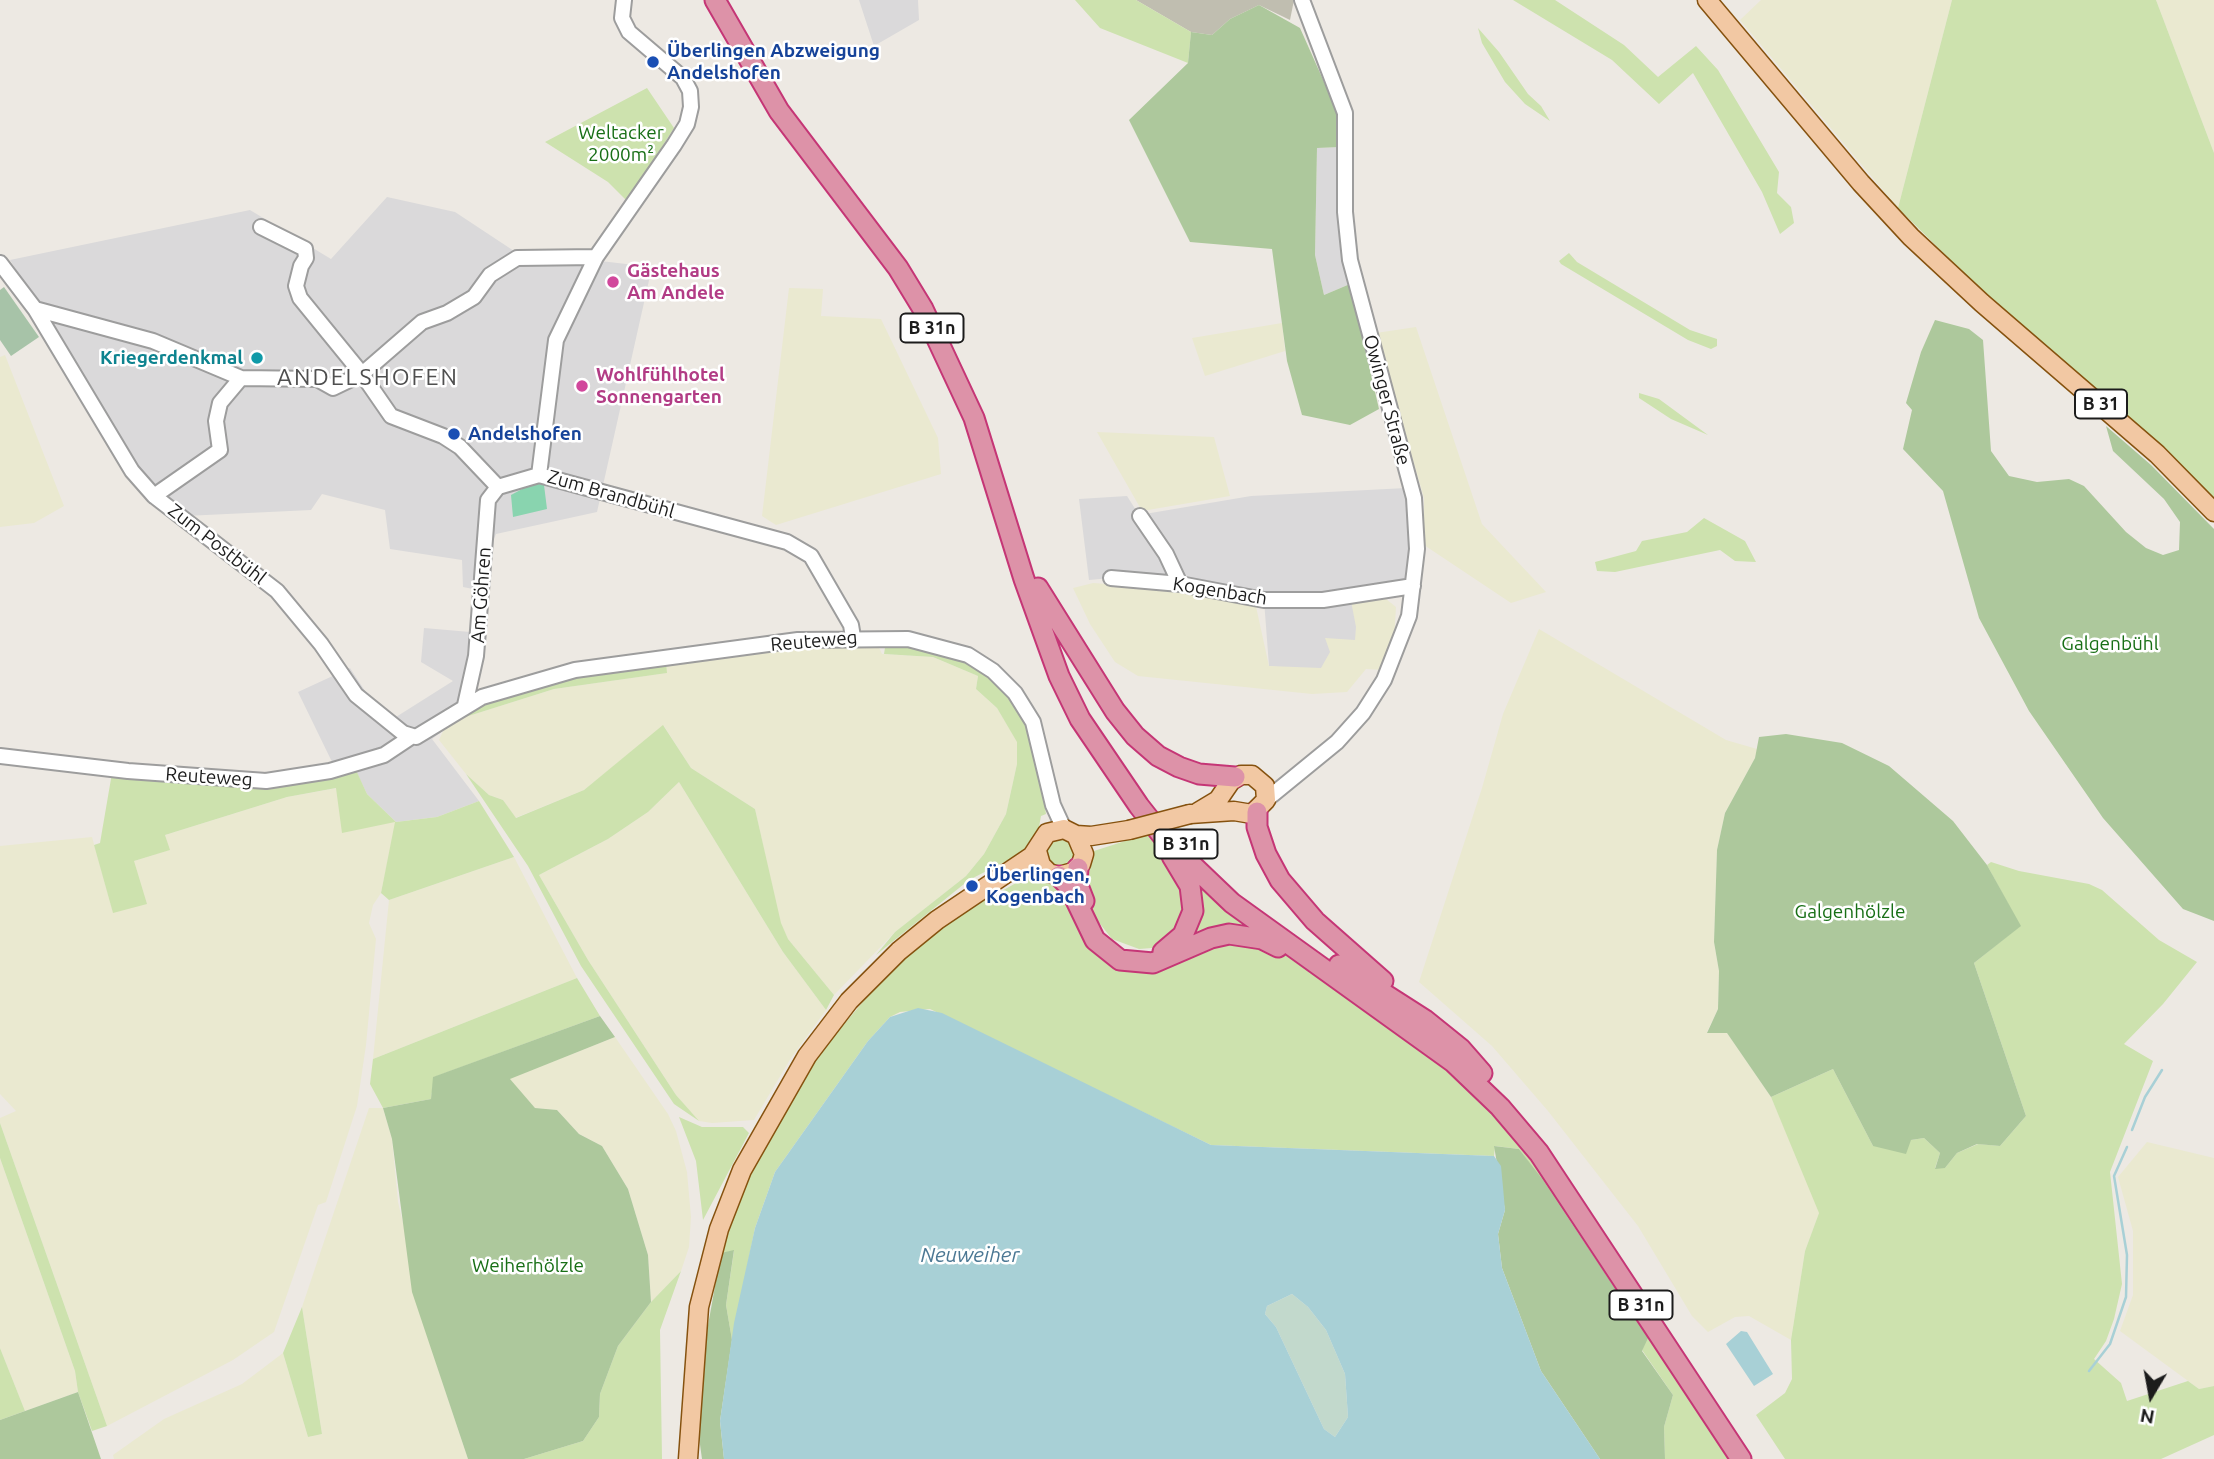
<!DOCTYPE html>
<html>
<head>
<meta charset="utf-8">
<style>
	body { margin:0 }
	#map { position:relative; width:2214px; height:1459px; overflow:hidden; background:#ede9e3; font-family:Ubuntu,sans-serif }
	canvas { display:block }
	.north { position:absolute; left:2116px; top:1361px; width:70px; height:70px; -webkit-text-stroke:5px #fff; paint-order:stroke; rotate:190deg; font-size:19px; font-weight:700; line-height:28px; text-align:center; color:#1c1c1c }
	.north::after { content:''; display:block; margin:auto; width:24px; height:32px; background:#1c1c1c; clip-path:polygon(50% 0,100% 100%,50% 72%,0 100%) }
</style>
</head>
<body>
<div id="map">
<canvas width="2214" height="1459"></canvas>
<div class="north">N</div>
</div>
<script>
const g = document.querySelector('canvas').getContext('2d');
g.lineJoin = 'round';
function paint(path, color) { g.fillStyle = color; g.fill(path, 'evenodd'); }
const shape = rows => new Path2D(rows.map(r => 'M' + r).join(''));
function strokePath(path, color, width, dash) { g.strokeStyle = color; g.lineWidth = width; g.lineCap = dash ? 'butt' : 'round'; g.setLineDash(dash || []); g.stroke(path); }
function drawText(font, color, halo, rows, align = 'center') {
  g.font = font + ' Ubuntu,sans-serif'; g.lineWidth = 5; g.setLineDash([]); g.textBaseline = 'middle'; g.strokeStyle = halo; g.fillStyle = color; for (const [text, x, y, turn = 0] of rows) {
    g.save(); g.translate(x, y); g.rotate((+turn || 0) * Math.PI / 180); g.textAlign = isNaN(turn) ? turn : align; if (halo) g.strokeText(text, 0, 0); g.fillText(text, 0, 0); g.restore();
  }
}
const residential = shape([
	[859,0,918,0,919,20,874,46],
	[1340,147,1342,254,1350,284,1324,295,1315,255,1317,148],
	[387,197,455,212,514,251,652,267,597,512,496,534,473,589,463,587,462,560,390,549,385,510,322,494,311,510,185,516,151,489,10,260,250,210,331,259],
	[1406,488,1412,549,1408,583,1356,590,1361,643,1332,673,1269,666,1264,600,1111,578,1089,580,1079,499,1127,496,1139,515,1251,496],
	[424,628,470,632,459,719,432,739,479,801,437,817,396,822,367,794,356,771,334,766,298,692,350,668,369,697,396,717,453,681,421,662]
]);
const construction = shape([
	[1136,0,1294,0,1290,20,1259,5,1230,19,1212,35,1191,32]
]);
const farmland = shape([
	[1761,0,1952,0,1898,208,1740,20],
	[2156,0,2214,0,2214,153],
	[789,288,823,289,821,316,881,319,938,438,941,474,776,525,762,516],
	[1282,323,1285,351,1205,376,1192,338],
	[1416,327,1482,524,1546,592,1511,603,1424,545,1424,498,1376,333],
	[5,355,64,506,34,523,0,527,0,357],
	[1097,432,1214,437,1230,496,1142,511],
	[1093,583,1177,589,1255,602,1269,666,1321,668,1330,652,1325,638,1355,640,1356,627,1351,601,1386,599,1396,607,1394,640,1383,670,1366,669,1347,692,1312,694,1138,676,1115,662,1090,624,1073,588],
	[1539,629,1726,740,1757,749,1755,758,1725,813,1717,850,1714,942,1719,971,1718,1009,1707,1032,1727,1033,1771,1097,1818,1205,1819,1213,1805,1251,1791,1340,1749,1316,1735,1317,1708,1332,1692,1316,1638,1226,1548,1111,1492,1046,1419,982,1482,788,1503,714],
	[851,642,877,643,882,654,933,657,978,676,976,689,997,708,1018,742,1017,764,1006,814,984,854,966,876,895,932,834,995,788,939,780,923,755,809,691,768,664,726,584,790,515,818,503,800,489,795,466,774,439,740,444,729,459,719,554,689,666,673,666,663],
	[679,782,783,952,826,1010,791,1058,754,1120,712,1123,699,1121,692,1115,676,1095,588,960,539,875,608,839,648,812],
	[337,788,396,822,381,893,373,905,369,923,376,939,366,1045,357,1106,326,1202,318,1205,274,1332,233,1360,107,1426,0,1123,0,1118,16,1111,0,1094,0,846,92,837,113,912,134,861,169,850,165,835,287,797],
	[514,857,577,978,373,1059,389,900],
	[615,1037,668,1114,676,1131,687,1172,691,1217,689,1247,681,1271,651,1302,648,1255,628,1189,602,1146,579,1134,557,1110,535,1108,509,1079],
	[369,1108,383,1108,392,1139,398,1202,439,1372,468,1459,114,1459,113,1455,164,1419,242,1384,283,1353,308,1437,322,1434,302,1307],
	[2147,1142,2214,1158,2214,1386,2199,1389,2120,1331,2133,1295,2133,1231,2118,1177],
	[0,1158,75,1371,78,1392,25,1411,0,1348]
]);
const grass = shape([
	[1075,0,1136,0,1191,32,1188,63,1100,28],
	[1513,0,1555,0,1624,45,1658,77,1696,46,1718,70,1779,172,1777,193,1791,207,1794,223,1780,234,1762,192,1693,73,1659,104,1612,60],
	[1952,0,2156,0,2214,153,2214,502,1995,304,1898,208],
	[1478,28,1499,52,1528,94,1541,106,1550,121,1525,104,1505,82,1482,43],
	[647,88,674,128,627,201,608,182,545,142],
	[1569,253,1577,262,1690,330,1717,339,1717,346,1711,349,1688,340,1561,264,1559,261],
	[1639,393,1659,399,1708,435,1671,419,1639,398],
	[1704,518,1745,541,1756,562,1735,561,1720,550,1615,572,1597,571,1595,562,1636,551,1642,541,1687,532],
	[886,641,955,656,985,672,1009,695,1029,724,1039,763,1046,814,1041,816,1039,827,1022,853,969,880,876,955,895,932,966,876,984,854,1006,814,1017,764,1017,742,997,708,976,689,978,676,933,657,884,654],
	[666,663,667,673,554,689,459,719,484,703,577,675],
	[663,725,691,768,755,809,781,923,788,939,834,995,826,1010,783,952,679,782,648,812,608,839,539,875,588,960,676,1095,699,1121,674,1104,581,966,528,866,466,774,489,795,503,800,516,818,584,790],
	[356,770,367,794,396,822,437,817,479,801,514,857,389,900,381,893,395,822,342,833,336,788,287,797,165,835,170,850,134,861,147,904,113,913,94,845,100,843,112,773,263,785],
	[1150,833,1178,871,1187,904,1182,923,1165,943,1152,948,1139,949,1112,939,1097,920,1085,893,1088,860,1094,851],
	[1076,835,1080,915,1131,962,1211,938,1280,948,1500,1107,1741,1459,1665,1459,1664,1427,1673,1395,1642,1350,1645,1340,1602,1265,1519,1149,1495,1146,1494,1156,1211,1145,930,1009,900,1012,890,1017,868,1041,775,1172,755,1228,732,1340,726,1305,734,1251,721,1253,730,1219,761,1148,816,1058,887,973,896,968,900,958,970,906,986,900,1030,875,1029,871,1039,868,1040,841],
	[1991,862,2019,871,2089,884,2102,890,2159,940,2197,962,2163,1004,2124,1044,2153,1061,2110,1172,2122,1284,2114,1319,2106,1341,2094,1359,2121,1383,2127,1401,2188,1381,2199,1389,2214,1386,2214,1435,2161,1459,1785,1459,1756,1415,1785,1393,1792,1379,1791,1340,1805,1251,1819,1213,1771,1097,1833,1069,1873,1146,1924,1138,1940,1153,1935,1168,1945,1168,1957,1153,1978,1144,2000,1146,2026,1116,1974,963,2020,926,1987,865],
	[1193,878,1252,929,1188,936],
	[577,978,600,1016,434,1077,431,1099,383,1108,370,1084,373,1059],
	[679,1117,702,1127,743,1127,749,1133,703,1220,696,1161],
	[0,1123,107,1426,92,1431,78,1392,75,1371,0,1158],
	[681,1271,660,1330,662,1459,524,1459,583,1441,599,1417,600,1394,618,1346,651,1302],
	[302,1307,322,1434,308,1437,283,1353],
	[0,1348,25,1411,0,1420]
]);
const forest = shape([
	[1259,5,1300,28,1337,111,1340,147,1317,148,1315,255,1324,295,1350,284,1379,409,1350,425,1302,415,1287,361,1272,249,1190,242,1129,120,1188,63,1191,32,1212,35,1230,19],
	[1935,320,1969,329,1983,340,1991,451,2009,476,2037,482,2069,479,2084,486,2126,532,2146,548,2163,555,2179,550,2180,522,2164,499,2113,451,2106,426,2151,465,2214,529,2214,921,2183,909,2103,818,2029,711,1979,618,1943,491,1903,449,1912,410,1906,403,1921,352],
	[1786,734,1842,743,1889,766,1953,821,1987,865,2021,926,1974,963,2026,1116,2000,1146,1977,1144,1957,1153,1945,1168,1935,1169,1940,1153,1924,1138,1911,1140,1906,1154,1873,1146,1833,1069,1771,1097,1727,1033,1707,1033,1718,1009,1719,971,1714,942,1717,850,1725,813,1755,758,1759,737],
	[600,1016,615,1037,510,1079,535,1108,557,1110,579,1134,602,1146,628,1189,648,1255,651,1302,618,1346,600,1394,599,1417,583,1441,524,1459,468,1459,412,1292,392,1139,383,1108,431,1099,433,1077],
	[1494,1146,1519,1149,1543,1180,1648,1338,1642,1351,1673,1395,1664,1427,1665,1459,1600,1459,1541,1371,1502,1268,1498,1234,1505,1210],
	[734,1250,726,1305,732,1340,720,1421,724,1459,702,1459,698,1430,703,1353,721,1253],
	[78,1392,101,1459,0,1459,0,1420]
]);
const wetland = shape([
	[1292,1294,1308,1307,1326,1330,1345,1374,1348,1417,1335,1437,1324,1429,1276,1327,1265,1314,1267,1306]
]);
const cemetery = shape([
	[4,287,39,337,11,356,0,340,0,290]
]);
const pitch = shape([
	[537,481,544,485,547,509,513,517,511,495]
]);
const water = shape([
	[918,1008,942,1013,1211,1145,1494,1156,1501,1166,1503,1187,1505,1210,1498,1234,1502,1268,1541,1371,1600,1459,724,1459,720,1421,734,1323,755,1228,775,1172,868,1041,890,1017],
	[1292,1294,1308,1307,1326,1330,1345,1374,1348,1417,1335,1437,1324,1429,1276,1327,1265,1314,1267,1306],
	[1741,1331,1747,1332,1773,1374,1754,1386,1726,1344]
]);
const stream = shape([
	[2132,1130,2145,1097,2162,1070],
	[2089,1371,2110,1344,2126,1297,2127,1255,2114,1176,2127,1147]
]);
const minor = shape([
	[624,0,622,18,629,32,683,78,690,91,691,107,687,124,674,145,596,257,556,340,539,475,787,542,811,556,851,625,853,637],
	[261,227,305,249,306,258,301,266,296,286,300,298,362,374,391,416,443,436,460,447,498,487,539,475],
	[0,263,35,309,132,471,154,496,277,591,321,644,356,695,403,733,416,737,482,697,575,670,798,640,908,639,968,655,993,671,1015,693,1033,722,1053,805,1064,829],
	[35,309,153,341,241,378,317,379,333,388,362,374,422,322,447,313,474,297,490,275,517,258,596,257],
	[154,496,220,450,216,421,220,403,241,378],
	[1140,516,1166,554,1180,584],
	[1111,578,1180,584,1264,600,1323,600,1413,586],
	[465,705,476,656,488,500,498,487],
	[0,756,128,771,266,781,330,771,384,755,411,737],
	[1266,800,1337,742,1363,713,1384,680,1409,616,1417,549,1414,498,1350,260,1345,212,1345,113,1302,0]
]);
const major = shape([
	[1707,0,1861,183,1911,237,1982,303,2157,454,2214,512],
	[1190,814,1234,811,1252,814,1266,800,1265,786,1252,775,1241,775,1231,781,1218,800,1198,812],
	[1037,851,1041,865,1049,873,1059,876,1073,872,1081,864,1084,854,1076,835],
	[688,1459,699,1307,719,1229,742,1170,807,1056,849,1001,899,951,937,920,1032,856,1047,833,1064,829,1076,835,1091,836,1129,830]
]);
const highway = shape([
	[715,0,779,111,898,268,923,309,974,418,1024,579,1059,676,1080,719,1139,806,1165,839,1232,903,1453,1062,1500,1107,1539,1153,1741,1459],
	[1038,588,1115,711,1135,736,1158,756,1179,767,1199,774,1235,777],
	[1257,812,1257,827,1266,854,1280,880,1315,921,1383,981],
	[1078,868,1077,883,1084,901],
	[1059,876,1069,886,1095,940,1120,960,1153,963,1211,938,1229,934,1262,939,1278,947],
	[1163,952,1183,935,1193,911,1190,886,1172,856],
	[1339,965,1425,1020,1461,1049,1482,1073]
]);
const majorBridge = shape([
	[1129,830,1190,814]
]);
const markers = [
	[653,62,7,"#1a4fb4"],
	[613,282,7,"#d1479c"],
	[257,358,7,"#0f9aa8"],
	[582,386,7,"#d1479c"],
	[454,434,7,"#1a4fb4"],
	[972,886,7,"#1a4fb4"]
];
const shields = [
	[932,328,63],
	[2101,404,52],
	[1186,844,63],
	[1641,1305,63]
];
const shieldNames = [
	["B 31n",932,328],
	["B 31",2101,404],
	["B 31n",1186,844],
	["B 31n",1641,1305]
];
const transitNames = [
	["Überlingen Abzweigung",667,51],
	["Andelshofen",667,73],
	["Andelshofen",468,434],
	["Überlingen,",986,875],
	["Kogenbach",986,897]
];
const parkNames = [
	["Weltacker",621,133],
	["2000m²",621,155],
	["Galgenbühl",2110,644],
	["Galgenhölzle",1850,912],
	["Weiherhölzle",528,1266]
];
const hotelNames = [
	["Gästehaus",627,271],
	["Am Andele",627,293],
	["Wohlfühlhotel",596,375],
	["Sonnengarten",596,397]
];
const cultureNames = [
	["Kriegerdenkmal",243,358]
];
const streetNames = [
	["Owinger Straße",1387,400,75],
	["Zum Brandbühl",611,494,16],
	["Zum Postbühl",217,544,38],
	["Kogenbach",1220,591,9],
	["Am Göhren",481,595,-86],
	["Reuteweg",814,641,-5],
	["Reuteweg",209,777,4]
];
const waterNames = [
	["Neuweiher",970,1255]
];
const quarterNames = [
	["ANDELSHOFEN",368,377]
];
paint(residential, '#dad9da');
paint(construction, '#c0beb0');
paint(farmland, '#eae9d0');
paint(grass, '#cde2ae');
paint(forest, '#adc89c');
paint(wetland, '#c2d9cc');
paint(cemetery, '#a7c3a8');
paint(pitch, '#89d4af');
paint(water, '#a8d0d6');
strokePath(stream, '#a8d0d6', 2.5);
strokePath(minor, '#9d9d9d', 18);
strokePath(major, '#86520f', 21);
strokePath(highway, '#c53676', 23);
strokePath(minor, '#fff', 14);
strokePath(major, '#f2c8a3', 18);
strokePath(highway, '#dd92a8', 19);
strokePath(majorBridge, '#86520f', 21, []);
strokePath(majorBridge, '#f2c8a3', 18);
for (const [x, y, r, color] of markers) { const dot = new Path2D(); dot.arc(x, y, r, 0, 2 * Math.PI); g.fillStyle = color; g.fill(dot); strokePath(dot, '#fff', 2.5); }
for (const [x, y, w] of shields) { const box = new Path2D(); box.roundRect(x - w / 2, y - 14.5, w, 29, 5); g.fillStyle = '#fff'; g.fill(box); strokePath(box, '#1c1c1c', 2); }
drawText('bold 18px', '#1c1c1c', null, shieldNames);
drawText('bold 19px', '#164399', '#fff', transitNames, 'left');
drawText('19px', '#186f16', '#fff', parkNames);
drawText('bold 19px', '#b23c85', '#fff', hotelNames, 'left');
drawText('bold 19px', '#0d838f', '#fff', cultureNames, 'right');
drawText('19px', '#1c1c1c', '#fff', streetNames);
drawText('italic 21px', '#4c7894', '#fff', waterNames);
g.letterSpacing = '2px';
drawText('23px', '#4f4f4f', '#fff', quarterNames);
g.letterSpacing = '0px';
</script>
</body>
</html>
